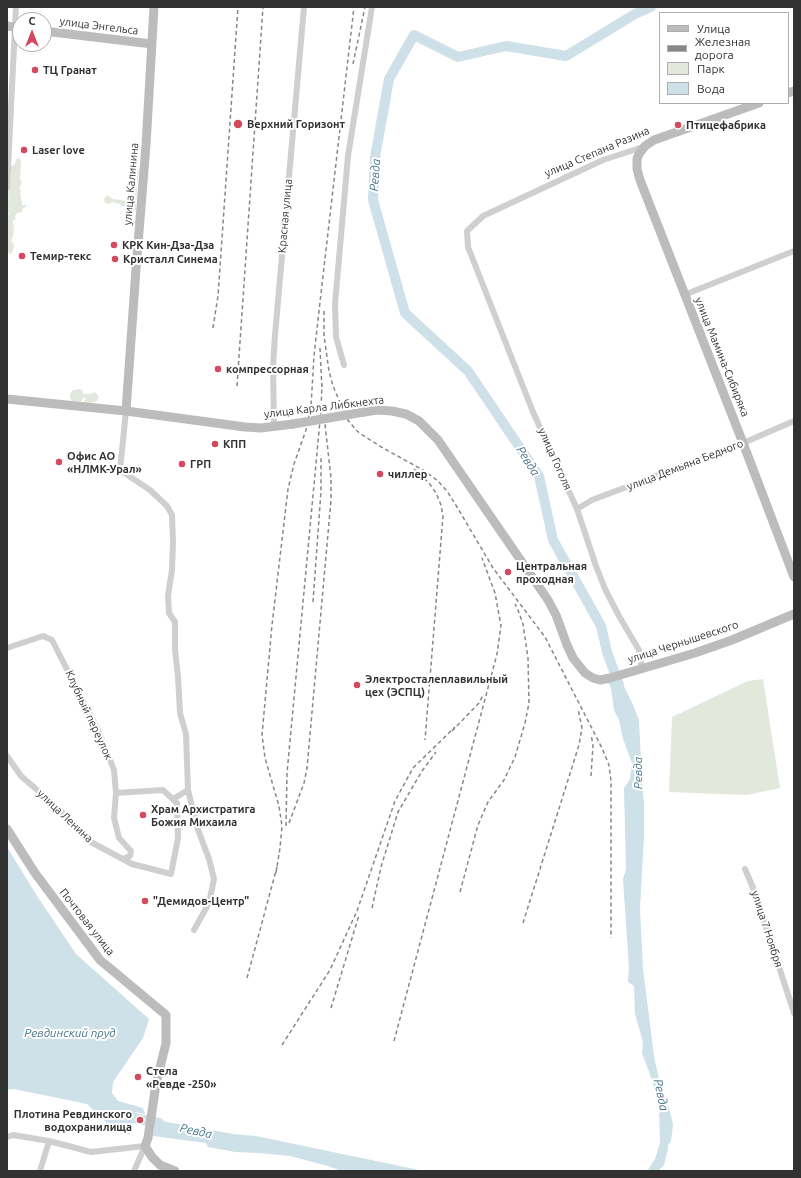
<!DOCTYPE html>
<html>
<head>
<meta charset="utf-8">
<style>
	body { margin:0 }
	#map { position:relative; width:801px; height:1178px; overflow:hidden; background:#fff; font-family:Ubuntu,sans-serif }
	canvas { display:block }
	.frame { position:absolute; inset:0; border:8px solid #323232; pointer-events:none }
	.legend { position:absolute; left:659px; top:12px; width:130px; height:92px; box-sizing:border-box; background:#fff; border:1px solid #adadad; margin:0; padding:5px 7px; list-style:none; font-size:12px; color:#323232 }
	.legend li { display:flex; align-items:center; gap:8px; height:20px }
	.legend b { width:20px; border:1px solid #adadad }
	.north { position:absolute; left:12px; top:12px; width:40px; height:40px; box-sizing:border-box; background:#fff; border:1px solid #adadad; border-radius:50%; rotate:0deg; font-size:11px; font-weight:700; line-height:16px; text-align:center; color:#323232 }
	.north::after { content:''; display:block; margin:auto; width:14px; height:18px; background:#d34a5e; clip-path:polygon(50% 0,100% 100%,50% 72%,0 100%) }
</style>
</head>
<body>
<div id="map">
<canvas width="801" height="1178"></canvas>
<div class="frame"></div>
<ul class="legend">
<li><b style="height:5px;background:#bcbcbc"></b>Улица</li>
<li><b style="height:5px;background:#878787"></b>Железная дорога</li>
<li><b style="height:11px;background:#e3e8dc"></b>Парк</li>
<li><b style="height:11px;background:#cee0e8"></b>Вода</li>
</ul>
<div class="north">С</div>
</div>
<script>
const g = document.querySelector('canvas').getContext('2d');
g.lineJoin = 'round';
function paint(path, color) { g.fillStyle = color; g.fill(path, 'evenodd'); }
const shape = rows => new Path2D(rows.map(r => 'M' + r).join(''));
function strokePath(path, color, width, dash) { g.strokeStyle = color; g.lineWidth = width; g.lineCap = dash ? 'butt' : 'round'; g.setLineDash(dash || []); g.stroke(path); }
function drawText(font, color, halo, rows, align = 'center') {
  g.font = font + ' Ubuntu,sans-serif'; g.lineWidth = 4; g.setLineDash([]); g.textBaseline = 'middle'; g.strokeStyle = halo; g.fillStyle = color; for (const [text, x, y, turn = 0] of rows) {
    g.save(); g.translate(x, y); g.rotate((+turn || 0) * Math.PI / 180); g.textAlign = isNaN(turn) ? turn : align; if (halo) g.strokeText(text, 0, 0); g.fillText(text, 0, 0); g.restore();
  }
}
const green = shape([
	[19,158,21,160,21,164,20,179,22,182,20,187,21,200,22,202,22,205,26,205,26,207,23,208,22,210,23,211,21,212,16,214,15,220,12,221,14,225,13,236,11,241,14,244,14,247,12,253,10,254,9,253,7,250,7,238,8,236,7,234,7,215,9,214,7,210,7,200,9,198,7,195,11,174,10,172,11,166,15,164,16,159],
	[137,169,139,171,137,184,136,210,132,212,131,208,132,201,136,172],
	[106,196,108,196,113,199,127,201,128,205,127,206,122,206,119,203,118,204,113,202,109,204,105,203,104,200],
	[79,389,82,390,83,394,90,394,95,392,99,397,97,401,91,403,87,402,85,403,84,401,86,399,85,398,83,398,82,401,80,402,72,401,70,397,70,394,73,390],
	[763,679,780,788,747,795,669,792,672,717,748,681]
]);
const water = shape([
	[620,678,634,707,639,720,642,783,644,803,644,836,640,909,643,969,654,1056,662,1093,667,1122,668,1149,664,1165,658,1171,647,1171,655,1159,660,1143,659,1107,652,1080,642,1053,643,1042,635,1014,634,986,628,982,629,968,623,879,626,869,624,788,630,779,632,763,623,739,619,720,614,710,611,688,608,682],
	[7,847,37,896,76,954,149,1019,143,1038,113,1082,112,1093,118,1101,143,1108,145,1114,135,1112,130,1135,107,1123,87,1104,14,1089,7,1090],
	[156,1120,233,1134,256,1136,424,1171,341,1171,328,1166,290,1156,260,1153,235,1152,208,1147,206,1143,153,1136]
]);
const river = shape([
	[619,685,607,652,601,626,553,540,539,476,468,371,405,313,373,200,375,157,389,79,414,35,458,57,506,46,566,56,635,14,651,7],
	[664,1109,668,1125,666,1140],
	[122,1113,134,1118,159,1123]
]);
const street = shape([
	[7,187,16,7],
	[684,295,794,251],
	[344,365,336,337,335,304,348,156,372,7],
	[126,411,120,470,150,490,167,506,172,515,173,541,172,570,168,596,169,613,175,622,175,650,178,676,180,713,186,734,188,790,197,827,209,859,214,879,209,903,194,930],
	[274,426,273,367,275,335,304,7],
	[577,509,592,500,743,443,794,421],
	[7,648,43,636,52,640,98,730,114,770,116,793,114,818,119,838,131,851,130,856,123,859],
	[641,668,641,656,639,650,619,616,605,589,596,566,577,509,533,412,468,247,467,231,483,216,603,160,643,147],
	[7,756,21,776,59,809,89,841,132,864,171,874,178,838,177,803,163,790,116,793],
	[173,799,188,790],
	[745,869,754,890,794,1013],
	[7,1137,13,1135,49,1141,91,1152,145,1146,134,1171],
	[40,1171,49,1141]
]);
const secondary = shape([
	[7,26,20,28],
	[44,31,152,44],
	[788,93,794,91],
	[759,103,654,140,645,146,639,154,637,159,637,169,640,180,743,443,794,577],
	[7,399,126,411,245,427,261,428,293,424],
	[126,411,136,269,146,145,154,7],
	[364,412,377,410,392,411,406,414,419,421,438,440,548,600,556,615,567,645,573,658,585,673,593,678,600,680,610,678,695,653,732,640,794,614],
	[7,829,35,873,100,960,166,1015,166,1043,156,1084,148,1138,145,1146,152,1157,160,1165,175,1171]
]);
const rail = shape([
	[353,64,365,7],
	[324,311,324,336,329,371,333,386,347,419,357,431,364,436,383,448,423,470,438,481,447,491,457,507,493,568,545,637,602,748,609,765,611,781,611,938],
	[213,328,218,296,238,7],
	[320,348,322,389],
	[237,386,263,7],
	[414,469,429,483,436,493,441,505,443,516,425,740],
	[313,602,321,491,321,455],
	[452,731,479,703,483,695],
	[591,776,593,745,591,734],
	[289,823,304,783,307,768,331,500,331,478,324,415],
	[286,826,287,773,321,410,322,384],
	[276,873,280,848,282,826,279,806,265,758,262,735,272,625,288,489,294,464,306,430,311,406,314,356,320,302,354,7],
	[460,892,478,825,488,802,504,780,515,757,525,723,529,703,528,658,523,624,518,610,515,604],
	[372,908,381,867,398,812,422,771,436,752],
	[523,923,579,745,582,728,578,709],
	[247,978,277,867],
	[331,1008,359,915],
	[394,1041,497,654,501,626,495,593,482,558],
	[282,1045,330,970,357,911,395,801,413,768,455,727]
]);
const secondaryBridge = shape([
	[293,424,364,412]
]);
const markers = [
	[35,70,4,"#d34a5e"],
	[238,124,5,"#d34a5e"],
	[678,125,4,"#d34a5e"],
	[24,150,4,"#d34a5e"],
	[114,245,4,"#d34a5e"],
	[22,256,4,"#d34a5e"],
	[115,259,4,"#d34a5e"],
	[218,369,4,"#d34a5e"],
	[215,444,4,"#d34a5e"],
	[59,462,4,"#d34a5e"],
	[182,464,4,"#d34a5e"],
	[380,474,4,"#d34a5e"],
	[508,572,4,"#d34a5e"],
	[357,685,4,"#d34a5e"],
	[143,815,4,"#d34a5e"],
	[145,901,4,"#d34a5e"],
	[138,1077,4,"#d34a5e"],
	[140,1120,4,"#d34a5e"]
];
const streetNames = [
	["улица Энгельса",99,26,7],
	["улица Степана Разина",597,152,-23],
	["улица Калинина",131,184,-85],
	["Красная улица",285,216,-85],
	["улица Мамина-Сибиряка",722,357,68],
	["улица Карла Либкнехта",324,407,-7],
	["улица Гоголя",555,459,66],
	["улица Демьяна Бедного",685,465,-21],
	["улица Чернышевского",683,642,-18],
	["Клубный переулок",89,715,65],
	["улица Ленина",65,816,43],
	["Почтовая улица",87,922,52],
	["улица 7 Ноября",767,929,72]
];
const poiNames = [
	["ТЦ Гранат",43,70],
	["Верхний Горизонт",247,124],
	["Птицефабрика",686,125],
	["Laser love",32,150],
	["КРК Кин-Дза-Дза",122,245],
	["Темир-текс",30,256],
	["Кристалл Синема",123,259],
	["компрессорная",226,369],
	["КПП",223,444],
	["Офис АО",67,456],
	["«НЛМК-Урал»",67,469],
	["ГРП",190,464],
	["чиллер",388,474],
	["Центральная",516,566],
	["проходная",516,579],
	["Электросталеплавильный",365,679],
	["цех (ЭСПЦ)",365,692],
	["Храм Архистратига",151,809],
	["Божия Михаила",151,822],
	["\"Демидов-Центр\"",153,901],
	["Стела",146,1071],
	["«Ревде -250»",146,1084],
	["Плотина Ревдинского",132,1114,"right"],
	["водохранилища",132,1127,"right"]
];
const waterNames = [
	["Ревда",375,175,-86],
	["Ревда",528,461,58],
	["Ревда",638,773,-90],
	["Ревдинский пруд",70,1033],
	["Ревда",661,1095,78],
	["Ревда",196,1131,12]
];
paint(green, '#e3e8dc');
paint(water, '#cee0e8');
strokePath(river, '#cee0e8', 10);
strokePath(street, '#cfcfcf', 6);
strokePath(secondary, '#bcbcbc', 9);
strokePath(rail, '#878787', 1.5, [4, 3]);
strokePath(secondaryBridge, '#bcbcbc', 9);
for (const [x, y, r, color] of markers) { const dot = new Path2D(); dot.arc(x, y, r, 0, 2 * Math.PI); g.fillStyle = color; g.fill(dot); strokePath(dot, '#fff', 1.5); }
drawText('11px', '#323232', '#fff', streetNames);
drawText('bold 11px', '#323232', '#fff', poiNames, 'left');
drawText('italic 12px', '#48778c', '#fff', waterNames);
</script>
</body>
</html>
